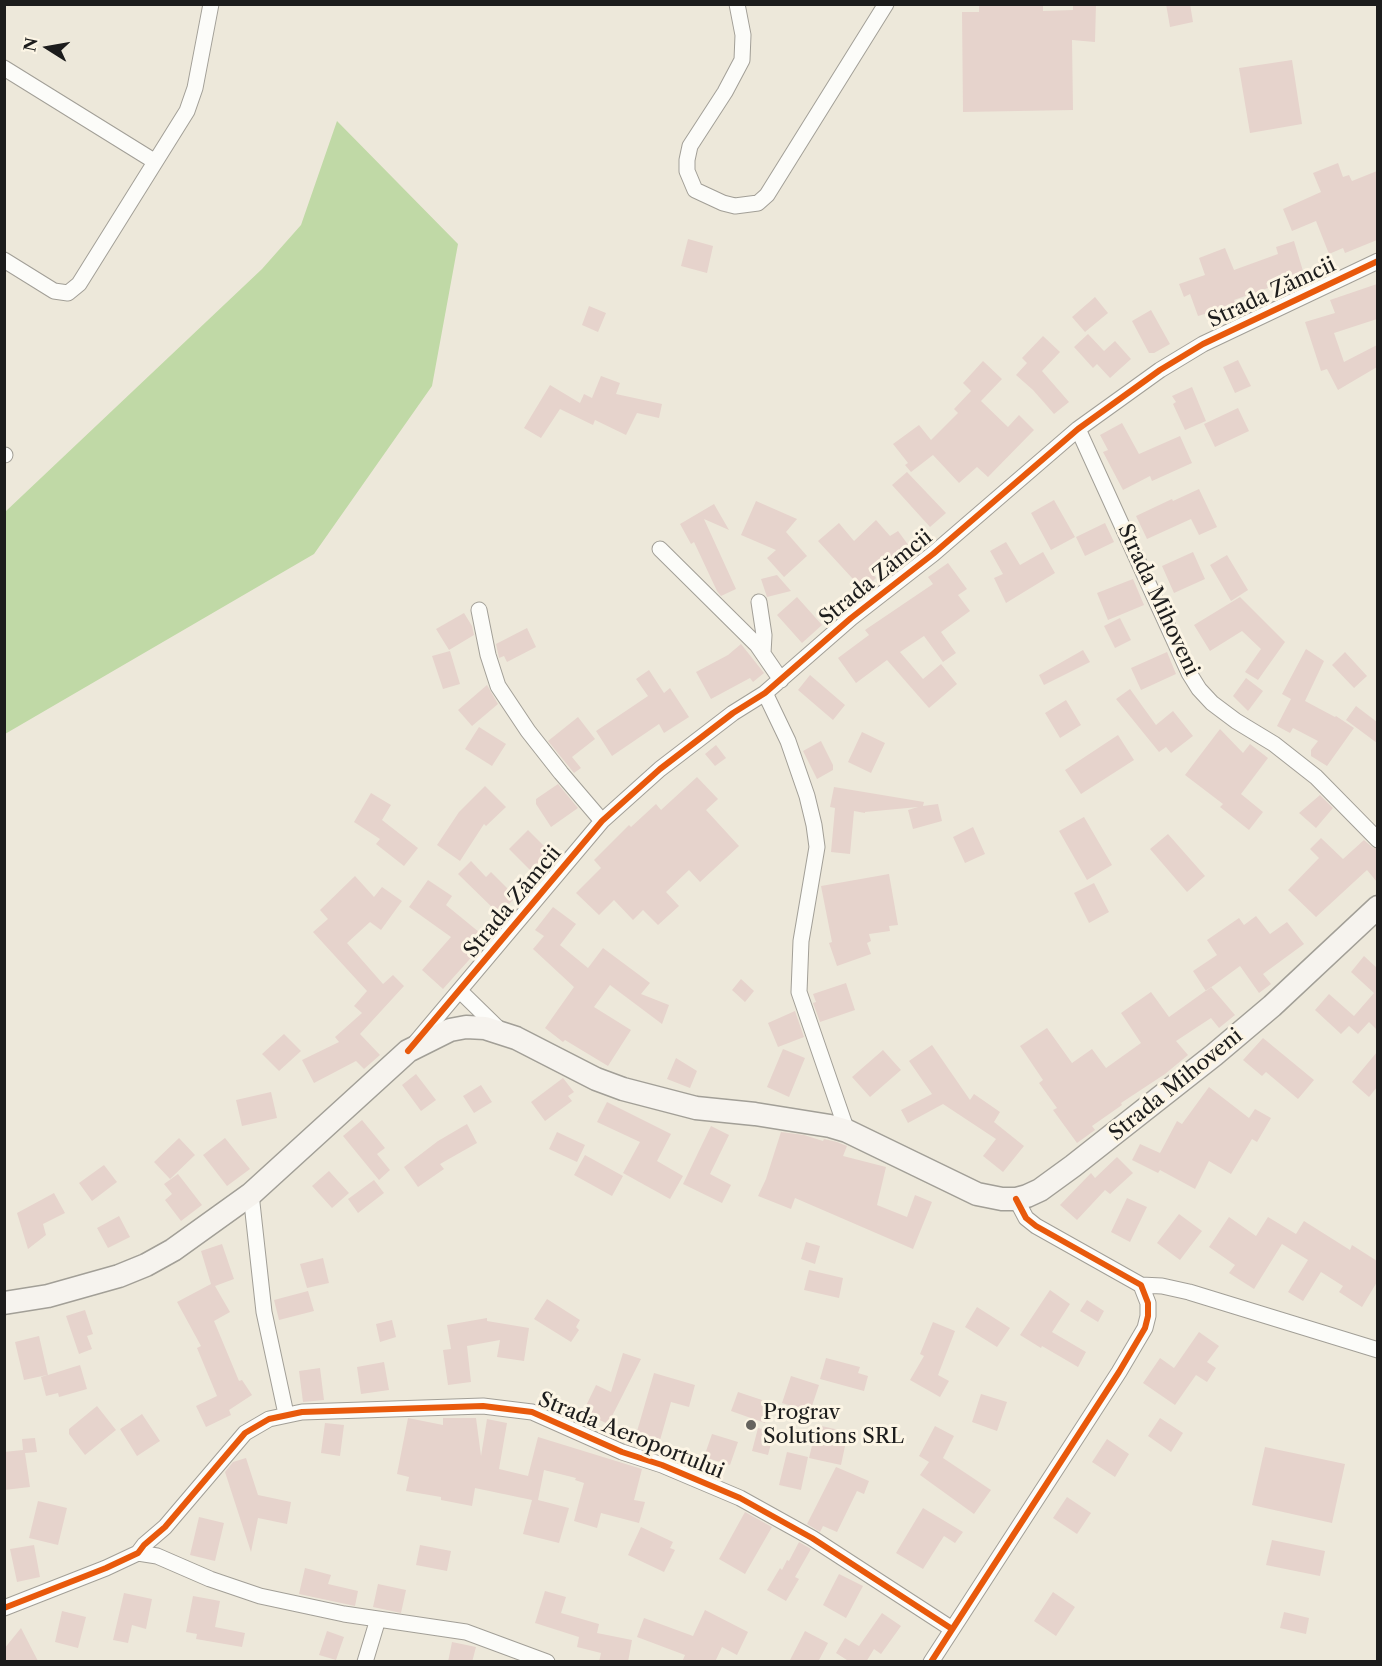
<!DOCTYPE html>
<html>
<head>
<meta charset="utf-8">
<style>
	body { margin:0 }
	#map { position:relative; width:1382px; height:1666px; overflow:hidden; background:#ede8da; font-family:"Libre Caslon Text",serif }
	canvas { display:block }
	.frame { position:absolute; inset:0; border:6px solid #1c1c1c; pointer-events:none }
	.north { position:absolute; left:18px; top:18px; width:60px; height:60px; -webkit-text-stroke:4px #fcf5e5; paint-order:stroke; rotate:281deg; font-size:16px; font-weight:700; line-height:24px; text-align:center; color:#1c1c1c }
	.north::after { content:''; display:block; margin:auto; width:21px; height:27px; background:#1c1c1c; clip-path:polygon(50% 0,100% 100%,50% 72%,0 100%) }
</style>
</head>
<body>
<div id="map">
<canvas width="1382" height="1666"></canvas>
<div class="frame"></div>
<div class="north">N</div>
</div>
<script>
const g = document.querySelector('canvas').getContext('2d');
g.lineJoin = 'round';
function paint(path, color) { g.fillStyle = color; g.fill(path, 'evenodd'); }
const shape = rows => new Path2D(rows.map(r => 'M' + r).join(''));
function strokePath(path, color, width, dash) { g.strokeStyle = color; g.lineWidth = width; g.lineCap = dash ? 'butt' : 'round'; g.setLineDash(dash || []); g.stroke(path); }
function drawText(font, color, halo, rows, align = 'center') {
  g.font = font + ' "Libre Caslon Text",serif'; g.lineWidth = 6; g.setLineDash([]); g.textBaseline = 'middle'; g.strokeStyle = halo; g.fillStyle = color; for (const [text, x, y, turn = 0] of rows) {
    g.save(); g.translate(x, y); g.rotate((+turn || 0) * Math.PI / 180); g.textAlign = isNaN(turn) ? turn : align; if (halo) g.strokeText(text, 0, 0); g.fillText(text, 0, 0); g.restore();
  }
}
const green = shape([
	[337,121,458,244,432,386,314,554,5,734,5,512,262,269,301,225]
]);
const building = shape([
	[979,4,1043,4,1043,11,1073,10,1073,4,1096,4,1095,42,1072,40,1073,110,963,112,962,12,979,12],
	[1166,4,1190,4,1193,22,1170,27],
	[1292,60,1302,124,1250,133,1239,68],
	[1338,163,1343,177,1349,175,1352,181,1377,171,1377,240,1345,253,1343,248,1329,254,1316,221,1292,231,1283,209,1321,192,1313,173],
	[688,239,713,246,707,273,681,266],
	[1294,241,1303,271,1266,283,1268,288,1234,300,1237,308,1213,317,1211,312,1198,316,1190,294,1184,297,1179,284,1205,275,1199,258,1225,248,1234,270,1278,254,1276,247],
	[1377,284,1377,319,1334,333,1344,362,1377,345,1377,367,1338,390,1327,369,1321,371,1305,322,1335,313,1330,300],
	[1095,297,1108,313,1085,332,1072,317],
	[589,306,606,313,598,332,582,325],
	[1151,310,1170,344,1154,353,1149,353,1132,321],
	[1088,334,1104,351,1115,341,1131,359,1110,378,1097,364,1093,368,1074,347],
	[1043,336,1060,352,1042,371,1069,402,1054,414,1033,390,1016,375,1027,363,1022,358],
	[1238,360,1251,386,1235,393,1223,367],
	[983,361,1002,379,981,401,1008,427,1019,415,1034,430,988,477,977,467,959,483,933,455,911,472,905,465,908,463,893,444,919,425,931,440,958,413,954,409,971,391,963,383],
	[601,376,620,383,616,394,662,404,659,418,637,413,626,435,595,420,593,425,560,409,541,438,524,428,550,385,580,403,584,394,592,398],
	[1192,387,1206,421,1185,430,1173,404,1176,402,1172,396],
	[1238,408,1249,431,1215,447,1204,424],
	[1122,423,1139,454,1180,436,1192,463,1152,481,1150,476,1123,490,1103,452,1108,450,1100,435],
	[907,472,946,513,930,527,892,485],
	[1199,489,1217,527,1199,535,1191,519,1147,539,1136,516,1172,499,1173,501],
	[1054,500,1075,537,1051,550,1031,513],
	[756,501,797,519,786,532,807,556,784,577,767,558,776,550,741,535],
	[714,504,729,530,704,519,736,589,721,596,717,591,694,542,691,544,680,524],
	[876,520,890,536,898,531,909,546,871,572,876,578,863,590,818,541,839,523,854,541],
	[1105,523,1114,542,1085,556,1076,537],
	[1006,542,1020,565,1043,552,1055,573,1006,603,994,578,1003,574,990,551],
	[1193,552,1205,579,1174,593,1162,566],
	[1227,555,1248,590,1231,601,1210,565],
	[948,563,967,589,958,595,970,611,941,632,956,653,943,662,924,636,900,652,923,679,941,664,957,684,929,708,887,660,856,683,838,658,869,635,865,630,933,584,928,577],
	[777,575,791,591,767,597,761,579],
	[1133,579,1144,605,1108,620,1097,593],
	[797,597,822,625,802,643,777,615],
	[1240,597,1285,642,1258,680,1245,672,1261,649,1242,631,1210,651,1194,625],
	[464,613,472,626,474,635,449,650,436,629],
	[1120,618,1131,640,1115,648,1104,626],
	[527,628,536,647,507,662,504,656,499,658,496,644],
	[741,644,764,673,753,682,750,678,711,699,696,672,728,655],
	[1306,649,1324,661,1305,701,1335,717,1336,716,1354,728,1327,766,1311,756,1311,750,1318,741,1293,728,1290,733,1277,726,1291,699,1282,694],
	[1083,650,1090,662,1044,685,1039,675],
	[450,651,460,684,443,689,432,656],
	[1167,652,1176,674,1141,690,1131,668],
	[1345,652,1367,676,1354,688,1332,665],
	[649,670,664,693,670,688,689,717,664,733,659,724,612,756,596,731,648,696,636,679],
	[810,675,845,705,833,720,798,690],
	[1246,678,1263,691,1248,711,1233,696],
	[487,685,498,704,472,726,458,710],
	[1130,689,1156,725,1173,711,1193,736,1171,753,1166,747,1159,752,1116,699],
	[1066,700,1081,725,1060,738,1045,713],
	[1356,706,1377,722,1377,743,1346,720],
	[578,717,595,739,572,757,581,768,574,773,548,741],
	[479,727,506,744,492,766,465,749],
	[1220,729,1243,753,1250,744,1268,758,1241,794,1263,812,1249,830,1220,807,1223,804,1185,775],
	[862,732,885,743,871,773,848,762],
	[1118,735,1134,760,1081,794,1065,770],
	[821,741,833,765,833,770,817,779,803,751],
	[716,745,726,758,715,766,705,754],
	[697,777,718,799,706,810,739,846,700,882,689,870,666,892,679,906,658,925,643,910,633,920,614,900,599,915,576,893,601,868,594,860,629,825,631,827,656,804,661,810],
	[558,784,578,808,551,827,536,804,536,799],
	[485,786,506,807,486,826,484,824,460,861,437,845,459,812],
	[834,787,924,802,923,806,938,804,942,821,913,829,908,810,918,807,865,812,865,813,854,811,850,854,831,852,835,808,830,807],
	[371,793,391,805,382,820,418,848,404,866,376,844,380,839,354,822],
	[1320,795,1333,808,1316,828,1299,813],
	[1084,817,1112,865,1087,880,1059,831],
	[973,827,985,854,965,863,953,837],
	[528,830,551,853,532,872,509,849],
	[1168,834,1205,876,1187,892,1150,849],
	[1321,838,1343,859,1364,840,1372,847,1377,849,1377,882,1367,870,1316,917,1288,890,1319,858,1310,849],
	[471,861,486,877,491,872,516,897,499,914,458,874],
	[889,874,898,925,889,926,890,931,869,934,871,941,867,943,871,954,837,966,829,943,832,942,821,886],
	[355,876,374,897,382,887,402,901,381,930,370,922,347,943,383,984,393,975,404,986,360,1034,380,1055,364,1069,356,1061,314,1083,302,1060,339,1042,335,1037,362,1013,354,1006,367,991,313,932,328,919,320,910],
	[428,880,452,896,446,905,485,937,485,942,443,989,422,970,451,937,409,907],
	[1094,883,1109,912,1089,923,1074,893],
	[553,907,576,924,560,945,588,968,603,948,650,983,641,994,669,1005,662,1024,610,985,594,1007,631,1030,608,1066,565,1040,563,1042,545,1028,574,987,533,949,544,936,535,930],
	[1256,916,1270,934,1287,922,1304,944,1263,974,1271,984,1259,993,1240,966,1206,991,1193,971,1217,955,1207,940,1239,918,1244,925],
	[1364,956,1377,968,1377,1030,1369,1022,1358,1034,1349,1026,1341,1034,1315,1010,1329,994,1354,1016,1374,993,1351,972],
	[741,979,754,991,745,1002,732,990],
	[846,983,855,1010,820,1022,813,1003,816,1002,813,994],
	[1211,987,1235,1015,1219,1028,1211,1018,1176,1041,1188,1055,1165,1074,1121,1103,1122,1105,1092,1126,1095,1130,1077,1143,1053,1110,1057,1108,1039,1083,1043,1080,1020,1046,1047,1028,1072,1063,1092,1049,1106,1068,1141,1043,1121,1013,1151,992,1169,1017],
	[795,1011,804,1037,778,1047,768,1023],
	[284,1034,301,1051,279,1071,262,1054],
	[1263,1038,1314,1080,1298,1099,1266,1072,1262,1076,1243,1060],
	[932,1045,970,1100,974,1094,1000,1112,994,1122,1024,1146,1003,1172,983,1156,996,1139,943,1104,908,1123,901,1110,932,1094,909,1061],
	[783,1049,805,1058,789,1097,767,1087],
	[883,1050,901,1070,870,1097,852,1077],
	[1377,1052,1377,1087,1369,1097,1352,1082],
	[676,1058,697,1071,690,1088,667,1079],
	[416,1074,436,1100,421,1111,402,1085],
	[563,1078,574,1092,568,1096,572,1101,545,1121,531,1102],
	[481,1085,492,1102,474,1113,463,1096],
	[1209,1087,1249,1118,1255,1109,1271,1118,1257,1142,1252,1139,1231,1174,1209,1161,1195,1189,1160,1170,1158,1173,1132,1160,1140,1144,1160,1153,1177,1121,1182,1124],
	[271,1092,277,1118,242,1126,236,1100],
	[607,1102,671,1134,657,1161,683,1176,670,1199,623,1173,640,1142,597,1122],
	[362,1120,385,1148,377,1154,390,1170,379,1180,343,1136],
	[467,1124,477,1143,440,1164,444,1169,418,1187,404,1167,438,1141],
	[711,1126,729,1135,710,1174,731,1185,722,1203,683,1184],
	[557,1132,585,1145,577,1162,549,1149],
	[781,1132,804,1135,823,1141,824,1139,837,1142,847,1146,843,1156,886,1167,877,1205,907,1217,915,1195,932,1202,913,1249,795,1198,791,1209,758,1196,766,1179],
	[179,1138,195,1155,170,1179,154,1162],
	[225,1138,250,1169,227,1186,203,1155],
	[585,1155,623,1176,612,1196,574,1175],
	[1117,1157,1133,1173,1110,1194,1105,1190,1077,1220,1060,1205,1091,1173,1095,1178],
	[104,1165,117,1182,92,1201,79,1183],
	[329,1171,349,1193,332,1208,312,1186],
	[178,1174,202,1205,181,1221,165,1200,172,1194,164,1184],
	[374,1180,384,1193,358,1213,348,1199],
	[54,1193,65,1213,43,1224,46,1235,28,1249,17,1213],
	[1127,1198,1147,1207,1130,1242,1111,1232],
	[1179,1214,1202,1231,1180,1260,1157,1243],
	[119,1216,130,1237,108,1248,97,1228],
	[1229,1217,1256,1236,1268,1217,1296,1234,1304,1221,1350,1250,1352,1245,1377,1261,1377,1282,1362,1307,1339,1292,1343,1286,1321,1272,1303,1301,1288,1292,1308,1260,1282,1244,1254,1289,1229,1273,1235,1265,1209,1247],
	[806,1242,820,1246,815,1264,801,1259],
	[222,1244,234,1279,215,1286,230,1312,214,1321,239,1381,242,1380,252,1395,229,1410,231,1415,206,1427,196,1406,217,1396,197,1348,201,1346,177,1302,211,1284,201,1251],
	[323,1258,329,1283,307,1288,300,1264],
	[809,1270,843,1278,839,1298,804,1290],
	[1050,1290,1070,1304,1052,1332,1086,1352,1078,1367,1042,1346,1041,1348,1020,1335],
	[308,1291,314,1311,279,1320,274,1300],
	[547,1299,580,1320,576,1327,579,1330,571,1342,534,1319],
	[1087,1300,1104,1311,1098,1322,1080,1311],
	[977,1307,1010,1328,997,1347,965,1327],
	[85,1310,93,1334,87,1336,92,1349,79,1354,66,1316],
	[487,1318,487,1321,529,1328,524,1361,497,1357,500,1340,467,1346,471,1382,448,1385,443,1350,451,1349,447,1325],
	[392,1320,396,1337,380,1342,376,1324],
	[933,1322,955,1331,938,1375,949,1381,940,1397,910,1380,924,1356,920,1354],
	[1199,1332,1219,1346,1207,1362,1216,1368,1207,1382,1196,1375,1175,1405,1143,1383,1160,1358,1174,1368],
	[39,1336,48,1375,80,1365,87,1389,59,1397,58,1393,46,1396,41,1377,47,1375,24,1380,15,1342],
	[623,1353,641,1359,608,1424,583,1412,596,1385,611,1392],
	[826,1358,860,1367,858,1373,868,1376,864,1391,820,1379],
	[384,1362,389,1390,361,1394,357,1367],
	[320,1368,324,1400,303,1402,299,1371],
	[654,1373,695,1385,689,1407,671,1402,658,1447,648,1444,647,1450,633,1445],
	[791,1376,819,1385,810,1412,782,1403],
	[738,1392,771,1403,765,1423,731,1411],
	[981,1394,1007,1402,997,1431,972,1422],
	[97,1406,116,1430,85,1455,69,1434,69,1429],
	[142,1414,160,1441,137,1456,120,1429],
	[408,1418,443,1425,443,1418,476,1418,481,1456,487,1419,507,1423,499,1469,528,1476,538,1437,642,1469,634,1500,645,1502,639,1523,601,1513,597,1528,574,1521,584,1483,575,1480,576,1478,544,1470,538,1500,569,1508,559,1543,523,1534,532,1500,475,1488,472,1506,441,1500,441,1497,406,1491,409,1477,397,1474],
	[1160,1418,1183,1433,1171,1452,1148,1436],
	[325,1423,344,1425,340,1456,321,1453],
	[817,1425,848,1432,841,1465,809,1458],
	[935,1426,954,1436,943,1458,991,1490,974,1514,920,1475,929,1462,919,1456],
	[758,1428,774,1432,768,1455,752,1451],
	[712,1434,738,1442,730,1465,704,1457],
	[35,1438,37,1452,25,1453,30,1487,4,1490,4,1452,23,1450,22,1439],
	[1107,1439,1129,1454,1115,1477,1092,1462],
	[1265,1447,1345,1464,1332,1523,1252,1505],
	[787,1452,808,1457,801,1490,779,1485],
	[246,1458,258,1495,291,1502,287,1524,258,1518,251,1552,225,1472,233,1462],
	[836,1467,869,1481,864,1494,857,1491,837,1532,823,1526,820,1532,807,1524],
	[1067,1497,1091,1513,1077,1534,1053,1518],
	[38,1501,67,1508,58,1545,29,1538],
	[923,1508,963,1532,955,1543,944,1536,923,1569,896,1553],
	[745,1512,772,1527,745,1574,719,1559],
	[199,1517,224,1523,215,1561,190,1555],
	[641,1527,673,1542,670,1548,675,1550,664,1572,628,1555],
	[1272,1540,1325,1551,1320,1576,1266,1565],
	[799,1542,811,1549,795,1577,799,1579,786,1601,767,1590,780,1568,782,1570,787,1560,789,1561],
	[34,1545,40,1577,17,1582,10,1549],
	[420,1545,451,1551,447,1571,416,1565],
	[305,1568,331,1575,328,1584,358,1591,355,1606,299,1594],
	[839,1574,863,1586,846,1618,823,1605],
	[378,1584,406,1590,401,1613,373,1607],
	[545,1591,566,1597,561,1613,599,1624,597,1633,632,1640,628,1662,599,1662,601,1653,577,1647,579,1637,535,1623],
	[1053,1592,1075,1607,1056,1636,1034,1621],
	[124,1593,152,1599,146,1629,132,1625,128,1643,113,1640],
	[193,1596,220,1601,215,1627,245,1633,242,1647,196,1639,197,1634,186,1632],
	[705,1610,748,1632,737,1655,722,1647,715,1662,682,1662,685,1655,637,1637,644,1618,693,1636],
	[62,1611,86,1617,78,1648,55,1642],
	[1284,1612,1309,1618,1306,1634,1280,1628],
	[882,1613,901,1626,881,1654,874,1649,866,1662,850,1662,836,1653,845,1638,859,1646],
	[21,1628,38,1661,4,1661,4,1649],
	[327,1631,344,1637,336,1660,319,1655],
	[805,1631,828,1643,818,1662,789,1662],
	[452,1642,476,1647,472,1662,448,1662]
]);
const minor = shape([
	[737,4,743,35,742,60,725,92,690,146,687,160,687,171,695,190,723,203,735,206,758,203,767,195,886,4],
	[4,68,154,161],
	[4,260,54,291,68,293,79,284,187,111,195,88,211,4],
	[1078,429,1189,673,1199,689,1212,703,1236,721,1274,744,1316,777,1378,840],
	[4,455,5,455],
	[660,549,757,645,781,680],
	[759,602,764,635,763,653],
	[479,610,488,655,498,686,528,731,561,773,602,821],
	[765,693,788,741,807,796,814,825,817,847,801,941,799,992,847,1131],
	[460,991,502,1032],
	[416,1042,602,821,660,769,733,713,765,693,851,618,933,554,1078,429,1160,370,1203,344,1378,261],
	[251,1194,264,1312,286,1414],
	[1141,1285,1162,1286,1189,1292,1378,1350],
	[138,1553,157,1556,210,1579,260,1596,344,1614,466,1632,547,1662],
	[4,1608,106,1568,138,1553,144,1545,165,1527,245,1433,269,1419,302,1412,483,1406,532,1412,622,1452,662,1465,740,1498,812,1538,952,1629],
	[365,1662,378,1619],
	[931,1662,1119,1372,1145,1328,1148,1316,1148,1303,1141,1285,1036,1226,1026,1218,1016,1199]
]);
const secondary = shape([
	[4,1303,48,1296,119,1276,146,1265,173,1250,251,1194,408,1051,450,1030,466,1027,485,1028,516,1038,596,1079,623,1089,696,1108,755,1114,830,1126,847,1131,977,1194,1002,1199,1016,1199,1027,1196,1040,1190,1073,1166,1214,1055,1272,1006,1378,907]
]);
const cycleway = shape([
	[408,1051,602,821,660,769,733,713,765,693,851,618,933,554,1078,429,1160,370,1203,344,1378,261],
	[4,1608,106,1568,138,1553,144,1545,165,1527,245,1433,269,1419,302,1412,483,1406,532,1412,622,1452,662,1465,740,1498,812,1538,952,1629],
	[931,1662,1119,1372,1145,1328,1148,1316,1148,1303,1141,1285,1036,1226,1026,1218,1016,1199]
]);
const markers = [
	[751,1425,6,"#65635e"]
];
const streetNames = [
	["Strada Zămcii",1272,293,-25],
	["Strada Zămcii",876,578,-39],
	["Strada Mihoveni",1158,600,65],
	["Strada Zămcii",513,902,-50],
	["Strada Mihoveni",1176,1085,-39],
	["Strada Aeroportului",631,1436,22]
];
const poiNames = [
	["Prograv",763,1413],
	["Solutions SRL",763,1437]
];
paint(green, '#c0d9a6');
paint(building, '#e6d3cc');
strokePath(minor, '#a29f97', 17);
strokePath(secondary, '#a29f97', 25);
strokePath(minor, '#fcfcf9', 15);
strokePath(secondary, '#f6f3ee', 22);
strokePath(cycleway, '#e8590c', 6);
for (const [x, y, r, color] of markers) { const dot = new Path2D(); dot.arc(x, y, r, 0, 2 * Math.PI); g.fillStyle = color; g.fill(dot); strokePath(dot, '#fcf5e5', 2); }
drawText('21px', '#1c1c1c', '#fcf5e5', streetNames);
drawText('21px', '#1c1c1c', '#fcf5e5', poiNames, 'left');
</script>
</body>
</html>
